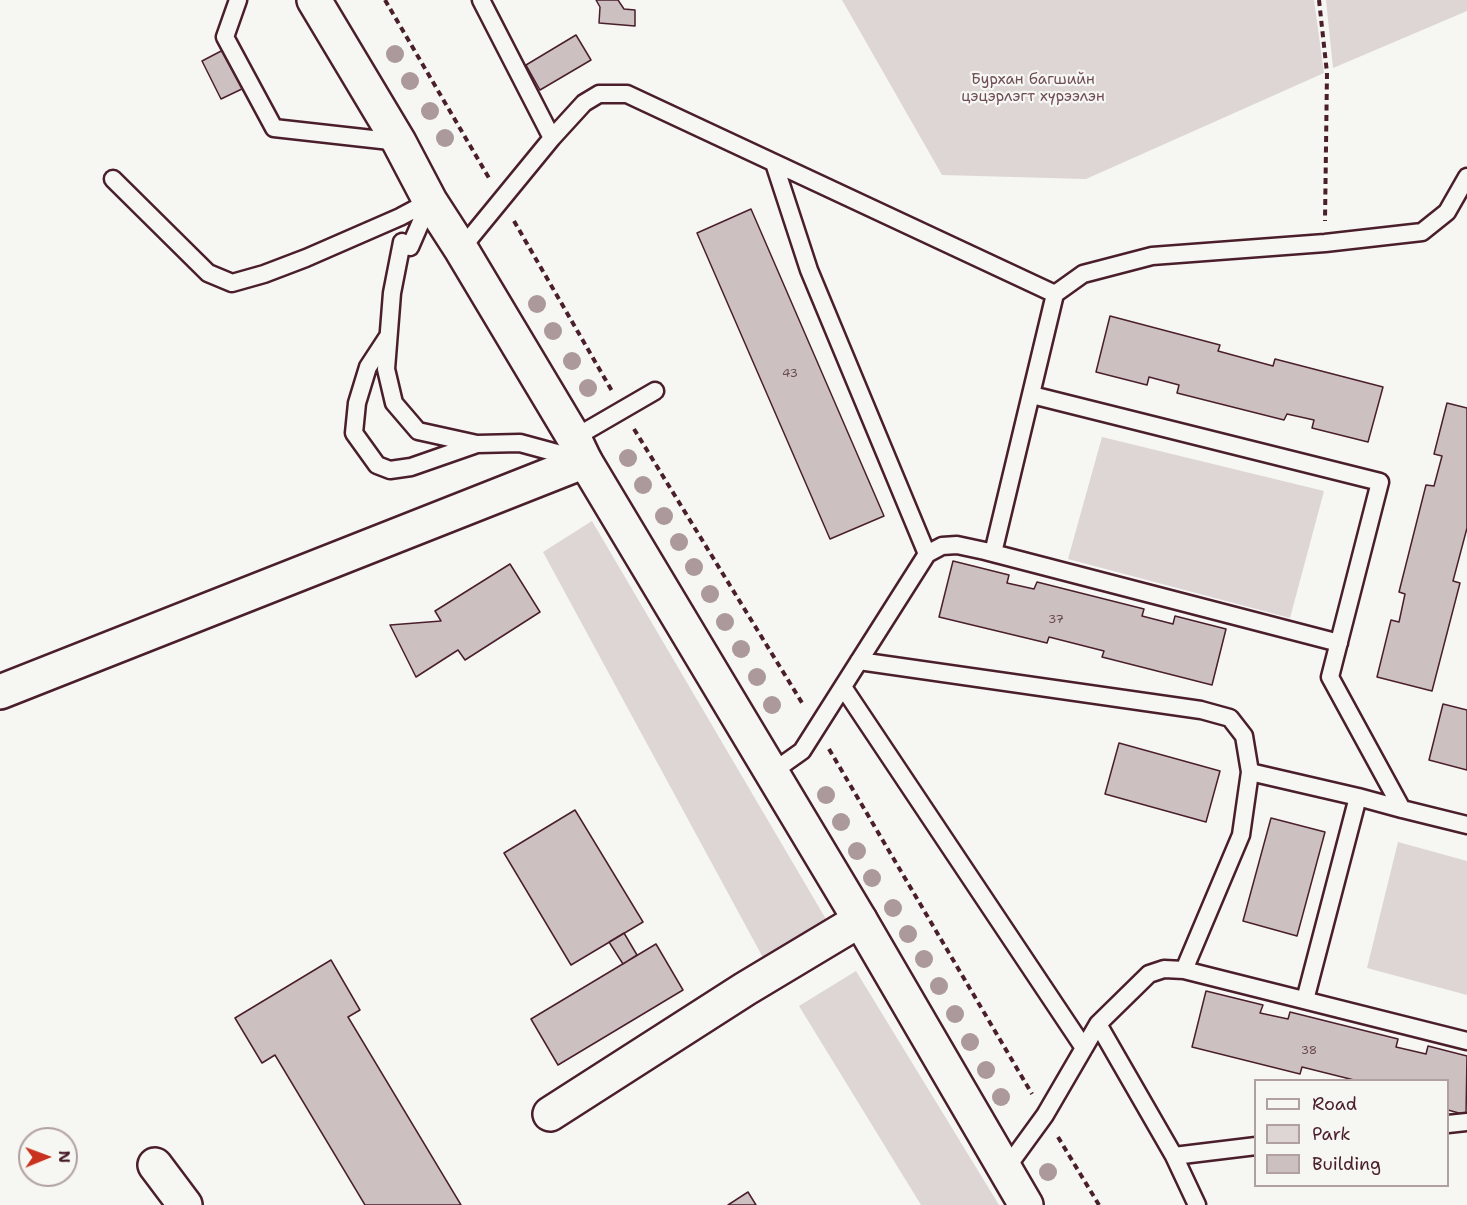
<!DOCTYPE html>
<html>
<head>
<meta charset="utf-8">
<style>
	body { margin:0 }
	#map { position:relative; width:1467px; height:1205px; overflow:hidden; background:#f6f6f2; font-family:"Shantell Sans",sans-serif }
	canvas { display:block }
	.legend { position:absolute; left:1254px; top:1079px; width:195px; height:108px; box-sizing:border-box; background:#f6f6f2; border:2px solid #b1a0a2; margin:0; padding:8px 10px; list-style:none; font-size:18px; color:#4a1f2b }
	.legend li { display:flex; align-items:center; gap:12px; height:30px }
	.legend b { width:30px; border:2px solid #b1a0a2 }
	.north { position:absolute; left:18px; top:1127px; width:60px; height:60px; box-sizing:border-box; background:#f6f6f2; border:2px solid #b1a0a2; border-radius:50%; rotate:89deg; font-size:16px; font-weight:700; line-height:24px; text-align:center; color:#4a1f2b }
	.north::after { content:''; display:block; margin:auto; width:21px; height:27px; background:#c8321e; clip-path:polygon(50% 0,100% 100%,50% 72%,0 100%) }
</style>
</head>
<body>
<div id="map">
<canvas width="1467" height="1205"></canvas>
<ul class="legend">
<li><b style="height:8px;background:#f6f6f2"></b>Road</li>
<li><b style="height:16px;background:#ddd6d5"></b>Park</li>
<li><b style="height:16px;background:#ccc1c0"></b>Building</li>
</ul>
<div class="north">N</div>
</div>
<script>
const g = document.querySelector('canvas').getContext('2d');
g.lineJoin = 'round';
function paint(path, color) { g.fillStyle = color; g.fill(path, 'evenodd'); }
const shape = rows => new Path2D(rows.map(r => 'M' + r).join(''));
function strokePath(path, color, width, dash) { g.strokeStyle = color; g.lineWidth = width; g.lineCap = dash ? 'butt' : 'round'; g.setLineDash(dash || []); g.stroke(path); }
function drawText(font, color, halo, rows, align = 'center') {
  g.font = font + ' "Shantell Sans",sans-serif'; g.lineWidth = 4.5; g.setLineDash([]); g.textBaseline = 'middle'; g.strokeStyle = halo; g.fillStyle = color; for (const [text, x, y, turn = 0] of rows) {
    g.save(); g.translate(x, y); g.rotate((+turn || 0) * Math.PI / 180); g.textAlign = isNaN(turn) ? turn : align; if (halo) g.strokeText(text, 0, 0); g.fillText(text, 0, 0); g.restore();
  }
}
const green = shape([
	[842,0,1314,0,1324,73,1086,179,942,175],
	[1326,0,1467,0,1467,11,1333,68],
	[1102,437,1324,491,1290,618,1068,559],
	[592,521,830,926,767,965,543,552],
	[1398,842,1467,861,1467,995,1367,968],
	[856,971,999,1205,921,1205,799,1006]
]);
const building = shape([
	[596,0,618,0,624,9,635,10,635,26,599,23,600,7,596,0],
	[576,35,591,60,540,90,526,65,576,35],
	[225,49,244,88,221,99,202,61,225,49],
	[751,209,884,516,830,539,697,233,751,209],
	[1110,316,1220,345,1218,351,1273,366,1275,359,1383,387,1368,442,1312,428,1314,420,1287,414,1284,420,1177,393,1179,385,1149,377,1147,385,1096,372,1110,316],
	[1447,403,1467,408,1467,528,1453,581,1460,583,1432,691,1377,677,1391,620,1399,622,1405,594,1399,592,1426,485,1434,486,1442,456,1434,454,1447,403],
	[953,561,1009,575,1007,583,1034,589,1037,582,1144,609,1142,616,1173,624,1175,616,1226,629,1212,685,1102,657,1104,651,1049,637,1047,643,939,617,953,561],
	[510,564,540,612,465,660,458,650,416,677,390,625,441,621,435,611,510,564],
	[1443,704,1467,710,1467,770,1429,760,1443,704],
	[1119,743,1220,771,1206,822,1105,794,1119,743],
	[575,810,643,922,571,965,504,853,575,810],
	[1271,818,1325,832,1297,936,1243,921,1271,818],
	[624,933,637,955,623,964,609,942,624,933],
	[656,944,683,990,558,1065,531,1019,656,944],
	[331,960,360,1010,348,1017,461,1205,365,1205,275,1055,262,1063,235,1018,331,960],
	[1206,991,1263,1005,1260,1013,1288,1019,1290,1012,1398,1039,1396,1047,1426,1054,1428,1046,1467,1056,1466,1115,1448,1110,1448,1080,1354,1080,1302,1067,1300,1074,1192,1047,1206,991],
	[748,1192,756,1205,728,1205,748,1192]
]);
const path = shape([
	[385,0,489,178],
	[1319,0,1327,73,1325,221],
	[514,221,612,391],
	[634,429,804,706],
	[829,749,1032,1094],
	[1058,1137,1099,1205]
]);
const service = shape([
	[238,0,225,37,274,128,399,142],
	[552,138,584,103,599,94,627,94,1055,294],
	[774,163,809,270,927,554],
	[113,179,208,273,232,283,264,274,306,258,400,217,430,201],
	[430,201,410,247,402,242,392,293,386,369,394,403,418,431,477,444,520,443,579,459],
	[461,249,552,138,481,0],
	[387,338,368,367,357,403,354,433,377,465,390,470,411,467,477,444],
	[1032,395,1380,482,1330,677,1402,809,1467,825],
	[574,438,655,391],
	[993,553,1055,294,1083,274,1152,256,1325,243,1422,232,1447,212,1467,177],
	[859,661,1201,710,1230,718,1244,736,1250,772,1241,835,1184,970],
	[843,687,1084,1048],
	[1250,772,1358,797],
	[771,773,802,751,927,554,942,546,957,545,985,551,1339,643],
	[1305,1000,1358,797,1402,809],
	[1098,1024,1174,1156,1197,1205],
	[1448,1124,1467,1122],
	[1174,1156,1256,1146],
	[1005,1170,1045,1115,1098,1024,1149,974,1164,969,1184,970,1467,1041]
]);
const minor = shape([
	[0,692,585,461],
	[550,1114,745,989,860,920],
	[155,1165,185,1205]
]);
const trunk = shape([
	[314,0,399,142,430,201,461,249,574,438,585,461,860,920,1026,1205]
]);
const trees = [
	[395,54],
	[410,81],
	[430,111],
	[445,138],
	[537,304],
	[553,331],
	[572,361],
	[588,388],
	[628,458],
	[643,485],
	[664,516],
	[679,542],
	[694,567],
	[710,594],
	[725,622],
	[741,649],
	[757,677],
	[772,705],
	[826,795],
	[841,822],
	[857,851],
	[872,878],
	[893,908],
	[908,934],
	[924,959],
	[939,986],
	[955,1014],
	[970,1042],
	[986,1070],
	[1001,1097],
	[1048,1172]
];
const numberNames = [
	["43",790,374],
	["37",1056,620],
	["38",1309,1051]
];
const parkNames = [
	["Бурхан багшийн",1033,80],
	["цэцэрлэгт хүрээлэн",1033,97]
];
paint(green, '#ddd6d5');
paint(building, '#ccc1c0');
strokePath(building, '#4a1f2b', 1.5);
strokePath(service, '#4a1f2b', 21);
strokePath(minor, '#4a1f2b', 38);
strokePath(trunk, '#4a1f2b', 38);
strokePath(path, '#4a1f2b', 4, [6, 4.5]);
strokePath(service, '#f6f6f2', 16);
strokePath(minor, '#f6f6f2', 33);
strokePath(trunk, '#f6f6f2', 33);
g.fillStyle = '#ac999c';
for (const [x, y] of trees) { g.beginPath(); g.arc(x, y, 9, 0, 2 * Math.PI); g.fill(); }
drawText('12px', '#6a4850', null, numberNames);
drawText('15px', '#6f4d56', '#f6f6f2', parkNames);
</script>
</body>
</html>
